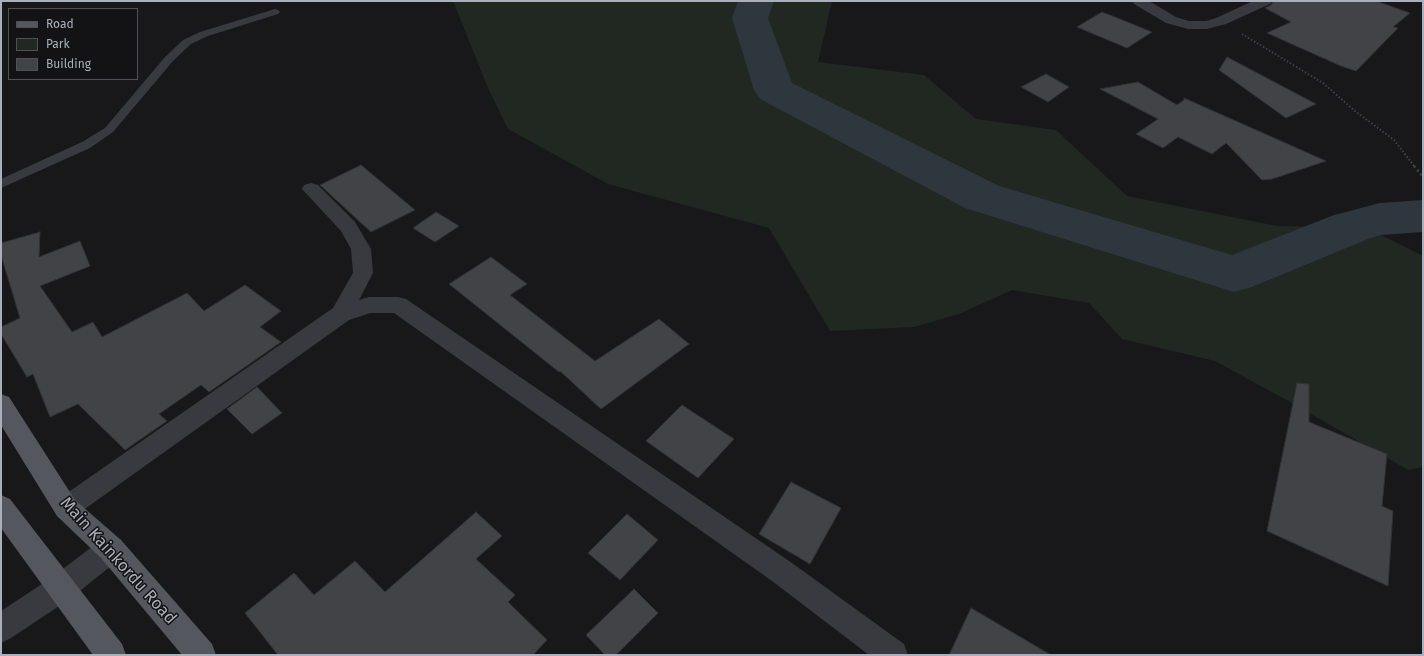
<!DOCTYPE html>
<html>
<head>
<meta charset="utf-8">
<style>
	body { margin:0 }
	#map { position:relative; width:1424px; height:656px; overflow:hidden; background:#18181a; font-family:"Fira Sans",sans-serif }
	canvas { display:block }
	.frame { position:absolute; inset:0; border:2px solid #abafba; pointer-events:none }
	.legend { position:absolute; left:8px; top:8px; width:130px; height:72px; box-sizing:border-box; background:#131315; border:1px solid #505157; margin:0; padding:5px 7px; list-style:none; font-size:12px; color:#abafba }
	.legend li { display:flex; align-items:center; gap:8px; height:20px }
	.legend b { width:20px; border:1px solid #505157 }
</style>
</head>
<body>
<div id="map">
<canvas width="1424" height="656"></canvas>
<div class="frame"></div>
<ul class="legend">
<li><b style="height:5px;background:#55575e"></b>Road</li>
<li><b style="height:11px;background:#202821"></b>Park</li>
<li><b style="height:11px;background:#424347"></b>Building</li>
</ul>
</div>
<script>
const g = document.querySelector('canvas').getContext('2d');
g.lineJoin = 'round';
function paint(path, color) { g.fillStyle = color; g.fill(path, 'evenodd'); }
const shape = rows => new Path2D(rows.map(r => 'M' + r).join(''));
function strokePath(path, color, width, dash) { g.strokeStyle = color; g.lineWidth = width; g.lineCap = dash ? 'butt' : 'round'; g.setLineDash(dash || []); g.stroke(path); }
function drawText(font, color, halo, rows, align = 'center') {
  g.font = font + ' "Fira Sans",sans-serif'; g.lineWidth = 3; g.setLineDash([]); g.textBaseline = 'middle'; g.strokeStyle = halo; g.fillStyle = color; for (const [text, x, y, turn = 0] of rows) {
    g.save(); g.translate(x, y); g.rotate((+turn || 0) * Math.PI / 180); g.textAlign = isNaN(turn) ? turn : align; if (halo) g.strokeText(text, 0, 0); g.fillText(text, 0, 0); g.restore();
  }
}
const green = shape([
	[453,1,832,1,818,62,924,75,976,119,1056,130,1127,196,1277,226,1365,227,1423,256,1423,467,1408,470,1292,403,1215,361,1122,339,1089,303,1012,290,959,314,914,327,830,331,769,228,608,184,508,129,488,88]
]);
const river = shape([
	[738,1,774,1,768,18,792,83,999,186,1232,255,1334,215,1380,203,1423,200,1423,232,1381,235,1368,239,1252,287,1234,292,965,208,760,99,754,90,732,18,738,1]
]);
const building = shape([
	[1273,1,1376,1,1410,13,1393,27,1398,28,1356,71,1341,66,1267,33,1291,22,1265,8,1271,5,1273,1],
	[1102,12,1115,17,1152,32,1127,48,1077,27,1102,12],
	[1227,57,1316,104,1286,118,1219,70,1227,57],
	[1046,74,1069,87,1048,102,1021,87,1046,74],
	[1138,82,1177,105,1184,100,1184,98,1326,161,1272,179,1262,180,1226,143,1212,154,1178,137,1163,148,1136,134,1158,119,1100,89,1138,82],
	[361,165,415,210,371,232,320,185,361,165],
	[436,212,459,226,435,242,413,228,436,212],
	[40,232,39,257,80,241,90,266,40,286,72,332,93,322,102,337,187,293,204,311,245,285,281,311,260,327,281,342,209,392,201,385,159,414,167,421,125,450,78,404,50,417,33,374,27,377,1,334,1,327,20,318,1,255,1,243,40,232],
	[491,257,527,284,510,295,595,361,659,319,689,344,601,409,560,371,559,372,449,284,491,257],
	[1297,383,1309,384,1309,422,1387,454,1382,506,1393,511,1388,586,1267,531,1297,383],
	[257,387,282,413,252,434,227,409,257,387],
	[682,405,734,439,698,478,646,441,682,405],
	[791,482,841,508,810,564,759,534,791,482],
	[476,512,502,536,476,559,515,595,508,602,547,640,533,655,278,655,245,613,294,573,314,595,355,561,385,592,476,512],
	[627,514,658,540,620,580,588,553,627,514],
	[634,589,658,613,616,655,605,655,586,635,634,589],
	[971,608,1051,655,949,655,971,608]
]);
const pathFar1 = shape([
	[1242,34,1323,83,1355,111,1394,140,1415,167]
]);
const path = shape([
	[1414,166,1423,177]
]);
const service = shape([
	[275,9,278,10,280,12,278,14,208,36,191,44,173,61,113,132,90,148,1,188,1,179,82,142,105,128,165,57,183,40,200,32,275,9]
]);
const minor = shape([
	[1132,1,1149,1,1176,17,1189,21,1206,21,1216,18,1253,1,1272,1,1270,4,1226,24,1207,29,1188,29,1166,23,1134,4,1132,1],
	[311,183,318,185,355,222,371,249,373,273,359,300,369,297,398,297,406,299,792,563,904,644,908,655,869,655,772,581,394,313,370,313,349,320,75,516,66,520,57,516,53,508,57,500,333,308,353,273,351,249,341,231,302,189,304,185,311,183],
	[111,536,121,540,125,549,121,558,71,598,11,638,1,643,1,611,51,578,101,540,111,536]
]);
const primary = shape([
	[1,394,9,397,75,500,121,540,212,644,216,655,182,655,101,558,57,516,1,425,1,394],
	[1,495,10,499,122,644,126,655,93,655,1,528,1,495]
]);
const nearStreetnames = [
	["Main Kainkordu Road",118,561,48]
];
paint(green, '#202821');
paint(river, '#2e363e');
paint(building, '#424347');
strokePath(building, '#323236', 1);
strokePath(pathFar1, '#3f4146', 2, [1.5, 2]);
strokePath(path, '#3f4146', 2.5, [2, 3]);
paint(service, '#393a3f');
paint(minor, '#393a3f');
paint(primary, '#55575e');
drawText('17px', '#abafba', '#131315', nearStreetnames);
</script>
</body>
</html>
